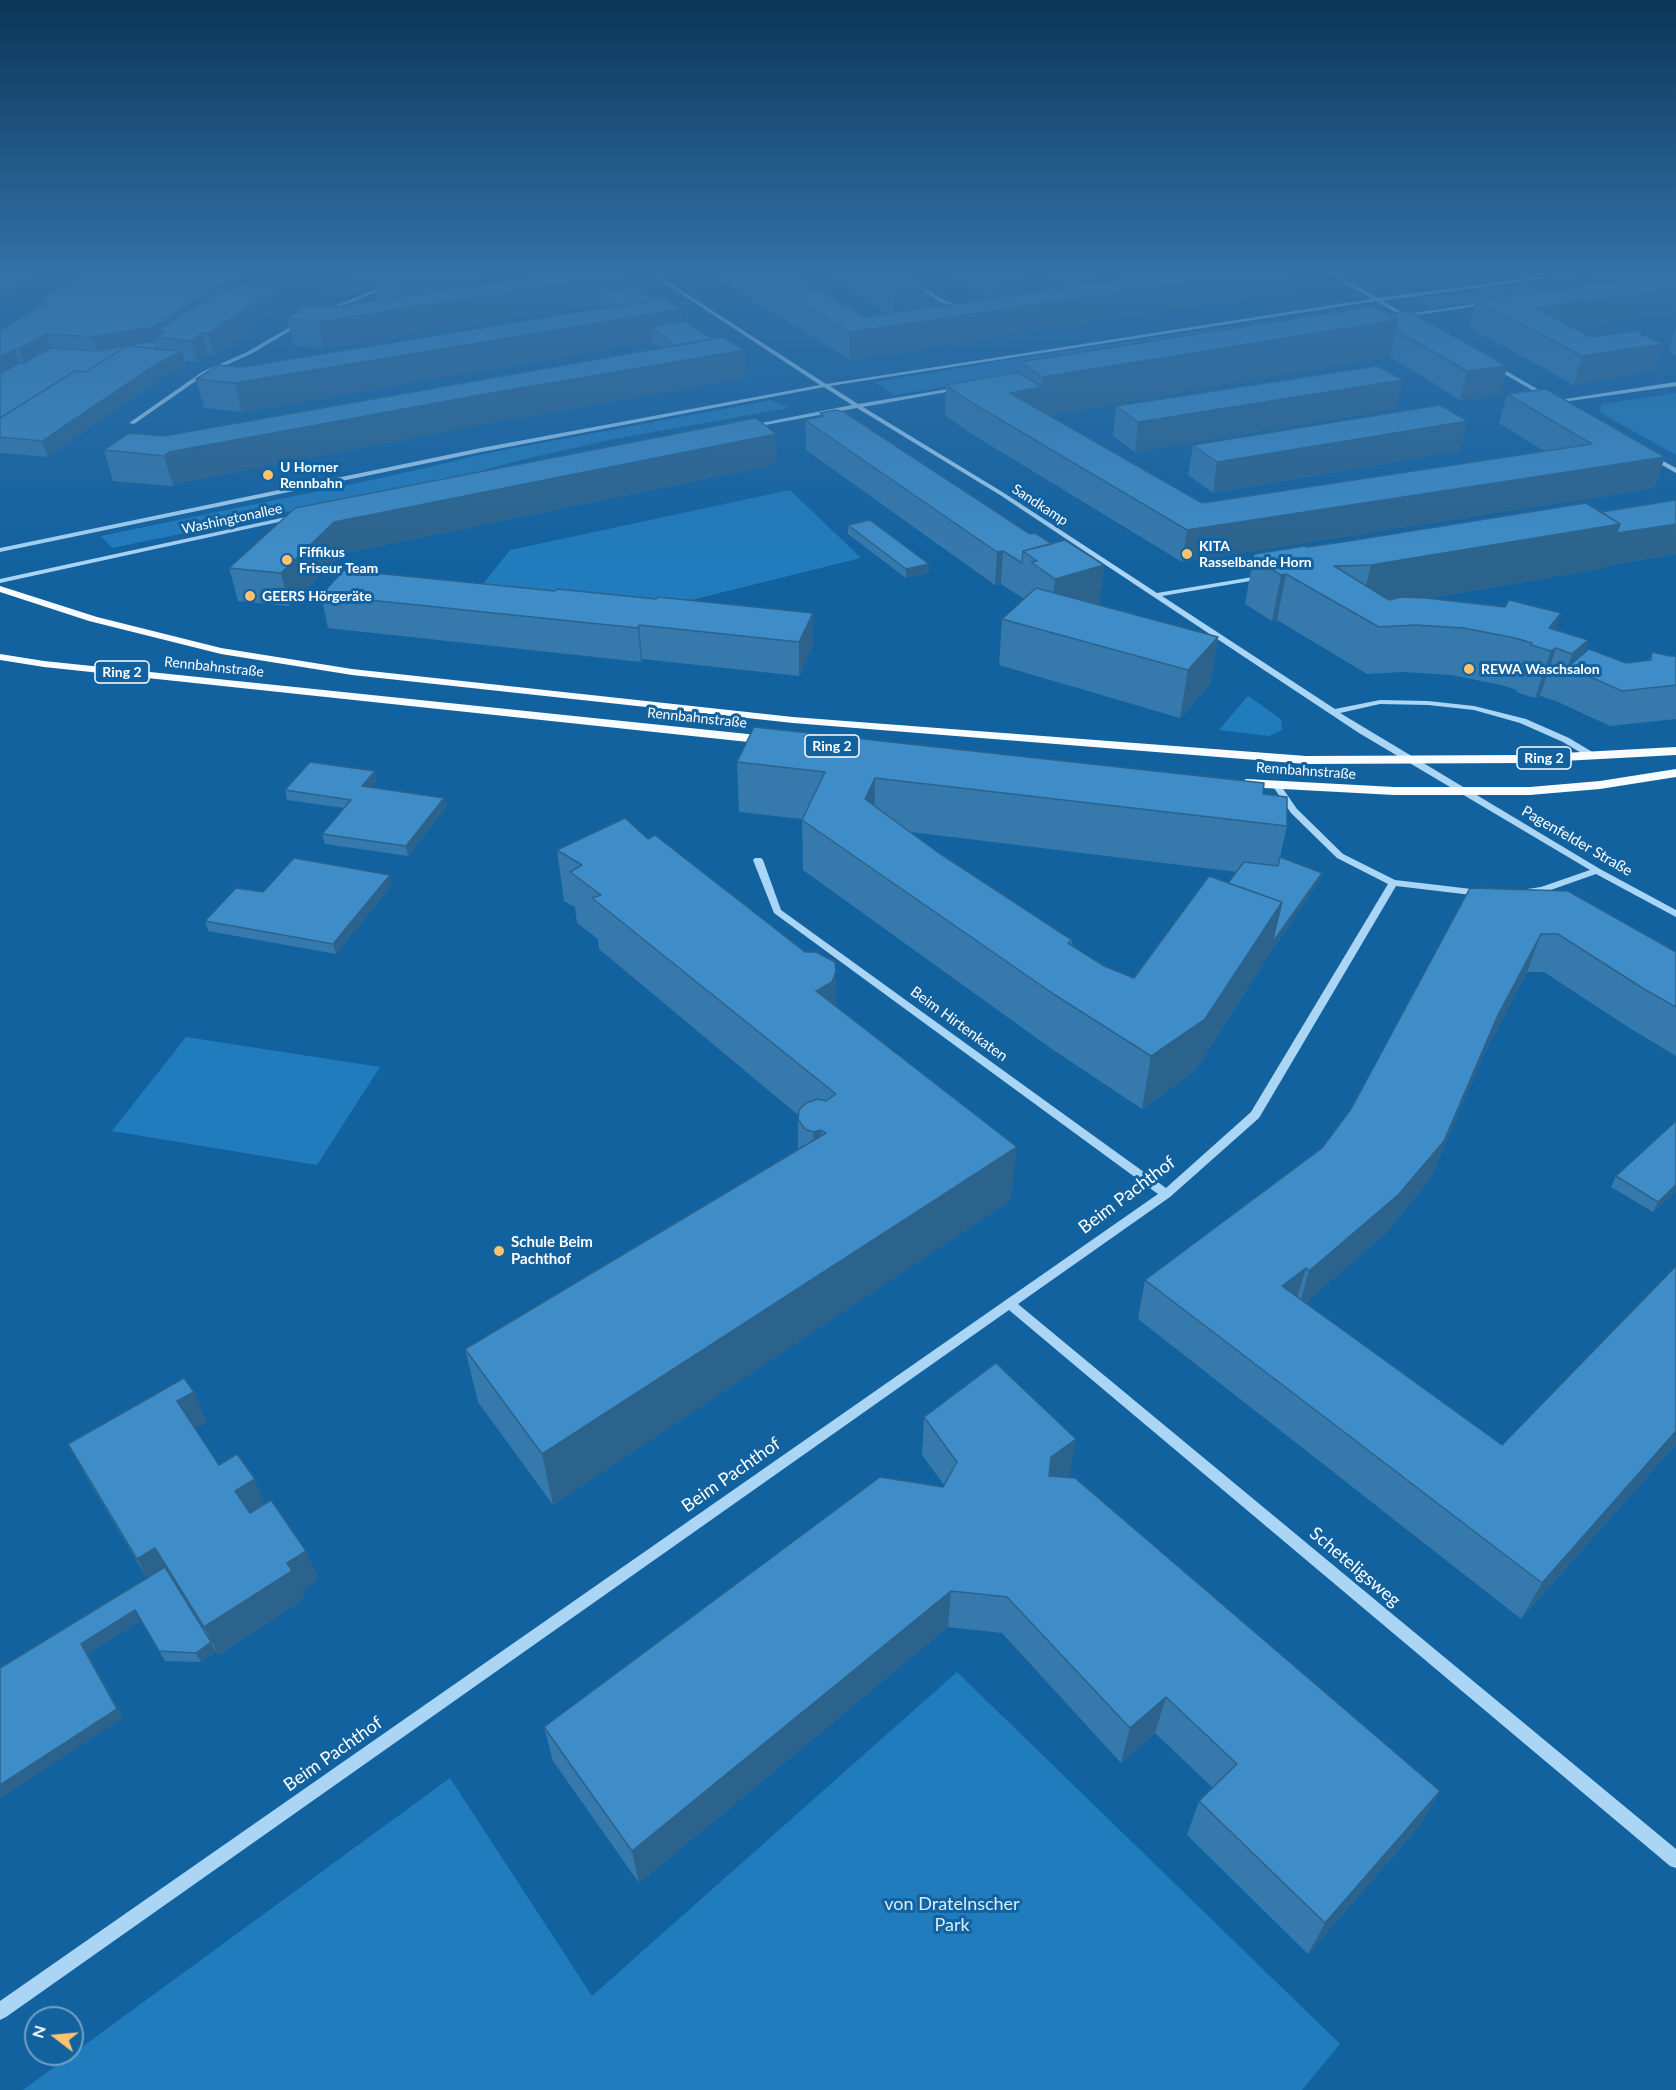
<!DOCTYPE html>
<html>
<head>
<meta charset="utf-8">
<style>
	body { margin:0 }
	#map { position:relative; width:1676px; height:2090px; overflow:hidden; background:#1262a0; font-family:Lato,sans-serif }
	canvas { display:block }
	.north { position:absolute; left:24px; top:2006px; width:60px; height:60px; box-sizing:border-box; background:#1262a0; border:2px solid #71a1c6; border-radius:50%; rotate:286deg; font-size:16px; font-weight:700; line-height:24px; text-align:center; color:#fff }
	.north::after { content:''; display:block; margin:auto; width:21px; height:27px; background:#ffc26e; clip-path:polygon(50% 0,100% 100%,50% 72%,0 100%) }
</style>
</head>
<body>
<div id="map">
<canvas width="1676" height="2090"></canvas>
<div class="north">N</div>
</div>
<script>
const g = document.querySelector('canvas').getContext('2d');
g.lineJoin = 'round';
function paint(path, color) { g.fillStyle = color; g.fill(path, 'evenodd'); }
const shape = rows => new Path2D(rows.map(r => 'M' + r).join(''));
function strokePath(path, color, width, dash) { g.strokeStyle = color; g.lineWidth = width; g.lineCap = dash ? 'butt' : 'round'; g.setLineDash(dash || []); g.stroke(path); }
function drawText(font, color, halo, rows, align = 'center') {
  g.font = font + ' Lato,sans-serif'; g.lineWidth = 6; g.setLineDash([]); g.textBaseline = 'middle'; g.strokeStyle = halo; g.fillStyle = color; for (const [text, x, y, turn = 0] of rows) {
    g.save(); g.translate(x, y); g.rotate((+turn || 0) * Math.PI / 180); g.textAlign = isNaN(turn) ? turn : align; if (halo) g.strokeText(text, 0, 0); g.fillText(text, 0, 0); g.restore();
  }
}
const green = shape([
	[356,274,403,274,349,293,322,290],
	[1595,274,1676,274,1676,279,1434,308,1415,298],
	[1364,307,1376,309,1379,316,894,395,875,382,1056,352],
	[1676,393,1676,455,1599,412,1602,404],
	[771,400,789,408,614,439,521,460,462,476,112,548,101,536,377,479,493,452],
	[790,490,861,558,679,603,483,584,510,550],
	[1248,696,1281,719,1282,730,1269,736,1219,730],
	[186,1037,380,1067,317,1165,112,1131],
	[957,1672,1340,2044,1302,2090,23,2090,450,1778,592,1996]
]);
const minor = shape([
	[651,274,656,274,826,384,1372,299,1329,274,1334,274,1378,298,1561,274,1573,274,1571,275,1382,301,1406,314,1488,302,1491,304,1410,316,1408,319,1398,317,1400,315,1376,301,830,386,858,404,960,387,960,389,958,390,863,407,1004,493,1157,593,1265,575,1265,579,1262,579,1162,596,1335,709,1380,700,1428,701,1474,706,1526,719,1569,738,1594,753,1594,757,1588,757,1563,742,1520,723,1474,710,1428,705,1380,704,1340,713,1600,869,1676,910,1676,917,1596,874,1545,892,1520,894,1518,892,1520,890,1541,887,1590,870,1359,733,1000,495,857,408,749,428,746,426,852,405,824,387,481,452,0,552,0,548,481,448,820,385,651,274],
	[898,274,903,274,944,300,966,307,963,309,940,302,898,274],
	[1116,274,1121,274,1138,285,1134,286,1116,274],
	[386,285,391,286,321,315,316,314,386,285],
	[297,323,302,324,251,354,206,374,134,424,129,423,202,372,247,352,297,323],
	[1492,365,1496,365,1551,397,1546,398,1492,367,1492,365],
	[1676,382,1676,386,1555,403,1552,401,1676,382],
	[1648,455,1652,455,1676,468,1676,473,1648,457,1648,455],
	[295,515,297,516,297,518,0,583,0,579,295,515],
	[1276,782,1279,783,1297,809,1343,854,1395,880,1480,890,1485,893,1480,896,1396,886,1259,1118,1170,1197,1018,1304,1676,1849,1676,1868,1670,1866,1009,1310,6,2017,0,2020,0,2001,1158,1194,774,913,753,860,755,858,761,858,763,860,781,910,1166,1188,1251,1112,1388,884,1337,858,1291,813,1272,785,1276,782]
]);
const major = shape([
	[0,586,97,617,221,648,352,669,793,717,1306,756,1525,755,1676,747,1676,755,1525,763,1306,764,793,723,352,675,221,654,89,621,0,592,0,586],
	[0,654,44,661,767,736,773,740,767,744,44,667,0,660,0,654],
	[1676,769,1676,777,1600,789,1530,795,1394,795,1246,787,1240,783,1246,779,1394,787,1530,787,1600,781,1676,769]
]);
const wall = shape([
	[0,274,34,274,36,279,17,290,0,289],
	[79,274,274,289,279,309,214,355,208,355,197,362,185,361,186,366,160,379,48,457,0,453,0,330,44,305,42,298,80,277],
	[375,274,503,274,463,284,450,289,626,286,682,322,712,339,744,350,745,378,485,424,177,483,173,486,113,481,104,450,164,436,661,348,652,342,242,412,204,408,196,379,242,367,604,308,599,305,324,349,293,345,287,318,330,308,377,301,372,275],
	[710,274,790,274,865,317,887,314,828,274,906,274,925,286,925,308,988,299,960,281,956,282,942,274,1025,274,1023,294,1067,287,1045,274,1101,274,1100,282,1149,275,1147,274,1295,274,1291,292,850,360],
	[1392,274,1433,274,1400,278],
	[1676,274,1676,314,1574,328,1654,372,1574,385,1469,327,1476,300],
	[1374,306,1388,314,1409,311,1507,366,1500,395,1460,400,1390,357,1048,415,1202,503,1544,451,1499,423,1507,394,1546,389,1665,457,1654,488,1182,562,967,431,945,415,946,385,1018,372,1019,362],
	[1676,327,1676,356,1668,352],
	[1116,406,1396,409,1135,452,1113,436],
	[820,413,1030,534,1104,565,1099,605,1218,637,1210,684,1180,718,999,665,1002,619,1024,599,1001,584,995,585,806,450,805,420,820,417],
	[1193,445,1460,451,1213,493,1188,475],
	[777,464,341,554,289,606,238,601,229,568],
	[1676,500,1676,554,1606,566,1605,568,1430,598,1561,613,1555,630,1588,640,1583,654,1626,663,1649,660,1652,652,1670,656,1676,656,1676,719,1610,726,1556,701,1540,696,1535,698,1516,692,1517,690,1501,685,1451,675,1403,672,1367,674,1277,620,1272,621,1245,604,1254,554,1601,512],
	[848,525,929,572,906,578,848,534],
	[555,591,656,599,658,597,813,647,799,676,642,659,641,662,328,628,321,595],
	[737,762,1263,794,1287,826,1280,857,1322,873,1319,882,1270,953,1195,1071,1142,1109,1049,1047,803,870,802,819,739,812],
	[911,832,1237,872,1228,883,1134,978,1104,966,1072,945,1072,940,936,851],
	[377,780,371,787,444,798,446,807,408,856,325,844,322,834,344,808,287,800,285,790],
	[648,839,805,952,836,971,836,1007,1011,1200,553,1505,478,1402,465,1349,798,1149,798,1115,599,949,598,939,577,923,575,907,564,901,557,850],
	[392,885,336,954,208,931,205,921],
	[1470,888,1676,952,1676,1056,1628,1027,1544,972,1527,972,1484,1054,1430,1179,1386,1233,1305,1303,1502,1445,1676,1444,1521,1619,1138,1319,1145,1280,1322,1148,1351,1109],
	[1616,1176,1676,1191,1653,1212,1611,1187],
	[924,1417,1069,1477,1068,1478,1440,1791,1421,1824,1308,1954,1187,1835,1199,1801,1213,1788,1155,1733,1121,1763,1002,1633,948,1627,639,1883,553,1761,544,1727,943,1487,944,1485,922,1455],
	[207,1421,195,1428,219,1465,265,1503,306,1551,318,1579,301,1591,304,1599,219,1655,215,1649,216,1652,201,1662,165,1661,141,1620,88,1654,123,1718,0,1668,147,1578,84,1473,68,1444]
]);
const shadedWall = shape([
	[12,274,34,274,36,279,17,290],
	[236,274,239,274,243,292,157,331,158,338,154,337,157,349,99,359,93,337],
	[417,274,503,274,463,284,403,307,399,281],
	[625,274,628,300,598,291,599,305,324,349,318,322],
	[956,274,961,274,960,281,956,282],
	[1009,274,1025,274,1023,298,994,302,995,276],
	[1073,274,1101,274,1099,286,1072,290],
	[1242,274,1295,274,1291,292,850,360,850,332],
	[1401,274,1433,274,1400,278],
	[925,286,924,312,893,318,893,291],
	[274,289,279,309,214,355,208,334],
	[1676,289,1676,314,1539,333,1534,308],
	[681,309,683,337,651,328,652,342,242,412,235,383],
	[1398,320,1390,357,1040,417,1043,377],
	[202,333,208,355,197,362,191,341],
	[46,334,53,355,27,371,19,349],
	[1663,344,1654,372,1574,385,1582,356],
	[15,349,22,371,0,384,0,357],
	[744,350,745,378,485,424,177,483,173,486,164,456,169,452,480,395],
	[182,351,186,366,160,379,48,457,42,441,156,364],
	[1507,366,1500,395,1460,400,1467,371],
	[1403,380,1396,409,1135,452,1138,422],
	[1042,387,1040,417,1010,393],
	[1468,421,1460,451,1213,493,1217,462],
	[776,434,777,464,341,554,289,606,281,573,334,522],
	[1665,457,1654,488,1182,562,1187,530],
	[1620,524,1676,524,1676,554,1606,566,1605,568,1360,610,1371,565],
	[1003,551,1001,584,995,585,997,552],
	[929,564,929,572,906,578,906,569],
	[1104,565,1099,610,1050,624,1055,579],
	[1286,574,1277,620,1272,621,1281,575],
	[813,613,813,647,799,676,799,642],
	[1561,613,1549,650,1549,628],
	[639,625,642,659,641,662,638,628],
	[1218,637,1210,684,1180,718,1188,670],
	[1588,640,1577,671,1568,667,1572,654],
	[1556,648,1540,696,1535,698,1551,651],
	[375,771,377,780,364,796,362,786],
	[875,778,874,828,865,799],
	[444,798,446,807,408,856,406,846],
	[1322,873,1319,882,1270,953,1195,1071,1142,1109,1151,1056,1282,902],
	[390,875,392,885,336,954,333,944],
	[1541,934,1527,972,1484,1054,1430,1179,1386,1233,1298,1310,1309,1271,1498,1015],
	[836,971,836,1024,816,991],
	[821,1130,822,1183,814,1185,813,1132],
	[1017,1147,1011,1200,553,1505,542,1454],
	[1676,1185,1676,1191,1653,1212,1658,1202],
	[1306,1268,1294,1307,1282,1286],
	[194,1392,207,1421,191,1431,177,1401],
	[1676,1431,1676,1444,1521,1619,1542,1583],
	[1076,1439,1069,1477,1045,1495,1051,1457],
	[255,1479,267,1509,248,1520,235,1491],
	[155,1548,171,1576,152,1587,137,1559],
	[306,1551,318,1579,301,1591,304,1599,219,1655,204,1627,287,1563],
	[951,1591,948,1627,639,1883,632,1851],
	[135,1610,141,1620,88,1654,123,1718,0,1799,0,1785,81,1644],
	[211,1642,216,1652,201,1662,196,1653],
	[1166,1697,1155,1733,1121,1763,1130,1728],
	[1440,1791,1421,1824,1308,1954,1325,1923]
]);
const building = shape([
	[79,274,236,274,154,327,93,337,46,334,19,349,15,349,0,357,0,330,48,302,42,298,84,275,79,274],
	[375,274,417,274,399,281,372,275,375,274],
	[548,274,625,274,318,322,287,318,306,306,330,308,548,274],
	[752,274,790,274,865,317,1157,274,1242,274,850,332,752,274],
	[867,274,906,274,925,286,893,291,867,274],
	[992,274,1009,274,995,276,992,274],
	[1670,274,1676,274,1676,289,1534,308,1591,337,1635,331,1663,344,1582,356,1476,300,1670,274],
	[241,286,274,289,208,334,202,333,191,341,154,337,164,332,157,331,221,290,241,286],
	[633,286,654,300,619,306,598,291,633,286],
	[664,298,681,309,235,383,196,379,219,365,242,367,664,298],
	[1374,306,1398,320,1043,377,1019,362,1374,306],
	[1409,311,1507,366,1467,371,1396,330,1398,320,1388,314,1409,311],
	[685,321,712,339,676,346,651,327,685,321],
	[723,337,744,350,480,395,169,452,164,456,104,450,129,433,164,436,723,337],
	[155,341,157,349,127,346,86,372,75,371,2,417,0,417,0,374,19,363,24,363,50,348,97,351,155,341],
	[127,346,182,351,156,364,42,441,0,437,0,418,75,371,86,372,127,346],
	[1377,366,1403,380,1138,422,1116,406,1377,366],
	[1018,372,1042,387,1010,393,1202,503,1592,444,1507,394,1546,389,1665,457,1187,530,969,401,946,385,1018,372],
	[1440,405,1468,421,1217,462,1193,445,1440,405],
	[836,410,844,412,1030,534,1035,533,1052,544,1023,551,1022,563,1003,551,997,552,805,420,824,416,820,413,836,410],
	[756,418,776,434,334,522,281,573,229,568,295,508,756,418],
	[1676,500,1676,524,1617,533,1620,524,1601,512,1676,500],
	[1586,503,1620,524,1371,565,1334,566,1389,600,1401,597,1426,598,1505,607,1509,600,1561,613,1549,628,1588,640,1572,654,1556,648,1551,651,1531,645,1532,643,1515,638,1464,628,1415,625,1379,627,1286,574,1281,575,1253,559,1254,554,1305,546,1308,547,1342,542,1586,503],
	[870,520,929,564,906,569,848,525,870,520],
	[1065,540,1104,565,1055,579,1031,562,1037,561,1023,551,1065,540],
	[344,570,555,591,557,589,656,599,658,597,813,613,799,642,639,625,638,628,321,595,344,570],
	[1036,588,1218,637,1188,670,1002,619,1036,588],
	[1589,649,1626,663,1651,660,1652,652,1670,656,1676,656,1676,685,1622,691,1568,667,1589,649],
	[754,727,1264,783,1263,794,1287,797,1287,826,875,778,865,799,936,851,1072,940,1068,943,1104,966,1134,978,1209,876,1282,902,1205,1019,1151,1056,1055,995,802,820,825,772,737,762,754,727],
	[310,762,375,771,362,786,444,798,406,846,322,834,351,800,285,790,310,762],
	[625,818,648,839,655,835,805,952,816,952,835,962,836,971,832,982,816,991,1017,1147,542,1454,465,1349,826,1133,821,1130,813,1132,805,1129,798,1119,799,1110,806,1103,818,1099,826,1101,836,1094,592,898,601,895,570,872,582,865,557,850,625,818],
	[1280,857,1322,873,1272,943,1282,902,1228,883,1244,862,1278,866,1280,857],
	[294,858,390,875,333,944,205,921,236,888,263,892,294,858],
	[1470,888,1568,891,1676,952,1676,1007,1644,989,1558,934,1541,934,1498,1015,1444,1141,1399,1194,1309,1271,1306,1268,1282,1286,1502,1445,1676,1266,1676,1431,1542,1583,1145,1280,1322,1148,1351,1109,1470,888],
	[1676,1121,1676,1185,1658,1202,1616,1176,1676,1121],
	[996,1363,1076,1439,1051,1457,1049,1476,1075,1478,1440,1791,1325,1923,1199,1801,1237,1764,1166,1697,1130,1728,1007,1597,951,1591,632,1851,544,1727,880,1477,943,1487,957,1462,924,1417,996,1363],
	[184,1378,194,1392,177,1401,219,1465,237,1454,255,1479,235,1491,250,1513,271,1500,306,1551,287,1563,292,1571,204,1627,155,1548,137,1559,68,1444,184,1378],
	[165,1567,211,1642,196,1653,159,1651,135,1610,81,1644,117,1709,0,1785,0,1668,165,1567]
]);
const markers = [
	[268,475,6,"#ffc26e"],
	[1187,554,6,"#ffc26e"],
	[287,560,6,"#ffc26e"],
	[250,596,6,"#ffc26e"],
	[1469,669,6,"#ffc26e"],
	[499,1251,6,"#ffc26e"]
];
const farPoinames = [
	["U Horner",280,467],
	["Rennbahn",280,483],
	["KITA",1199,546],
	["Rasselbande Horn",1199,562],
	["Fiffikus",299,552],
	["Friseur Team",299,568],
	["GEERS Hörgeräte",262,596],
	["REWA Waschsalon",1481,669]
];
const farStreetnames = [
	["Sandkamp",1040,505,33],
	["Washingtonallee",232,519,-12],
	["Rennbahnstraße",214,667,6],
	["Rennbahnstraße",697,718,6],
	["Rennbahnstraße",1306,771,4]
];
const shields = [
	[122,672,54],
	[832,746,54],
	[1544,758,54]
];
const shieldNames = [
	["Ring 2",122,672],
	["Ring 2",832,746],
	["Ring 2",1544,758]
];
const streetNames = [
	["Pagenfelder Straße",1577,841,30],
	["Beim Hirtenkaten",959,1024,36]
];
const poiNames = [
	["Schule Beim",511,1242],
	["Pachthof",511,1259]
];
const nearStreetnames = [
	["Beim Pachthof",1127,1195,-37],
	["Beim Pachthof",731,1475,-35],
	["Scheteligsweg",1355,1567,40],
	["Beim Pachthof",333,1754,-35]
];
const nearParknames = [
	["von Dratelnscher",952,1904],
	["Park",952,1925]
];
paint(green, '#217cbd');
paint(minor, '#aad5f5');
paint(major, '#f8fbff');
paint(wall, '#3679ac');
paint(shadedWall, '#2c638c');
paint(building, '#3f8dc8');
strokePath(building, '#2c638c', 1.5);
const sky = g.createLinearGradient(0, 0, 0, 566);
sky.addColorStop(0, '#0a3658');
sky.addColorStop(0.48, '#3371a7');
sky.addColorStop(1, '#3371a700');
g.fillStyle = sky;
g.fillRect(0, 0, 1676, 566);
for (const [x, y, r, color] of markers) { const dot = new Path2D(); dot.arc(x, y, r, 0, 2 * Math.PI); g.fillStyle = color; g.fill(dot); strokePath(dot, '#1262a0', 2); }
drawText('bold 14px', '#fff', '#1262a0', farPoinames, 'left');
drawText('14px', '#fff', '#1262a0', farStreetnames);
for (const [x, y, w] of shields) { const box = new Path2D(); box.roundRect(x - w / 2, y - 11, w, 22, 4.5); g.fillStyle = '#1262a0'; g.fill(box); strokePath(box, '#fff', 1.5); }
drawText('bold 14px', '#fff', null, shieldNames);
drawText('15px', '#fff', '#1262a0', streetNames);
drawText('bold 15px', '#fff', '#1262a0', poiNames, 'left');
drawText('18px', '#fff', '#1262a0', nearStreetnames);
drawText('18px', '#d3ecfe', '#1262a0', nearParknames);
</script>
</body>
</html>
